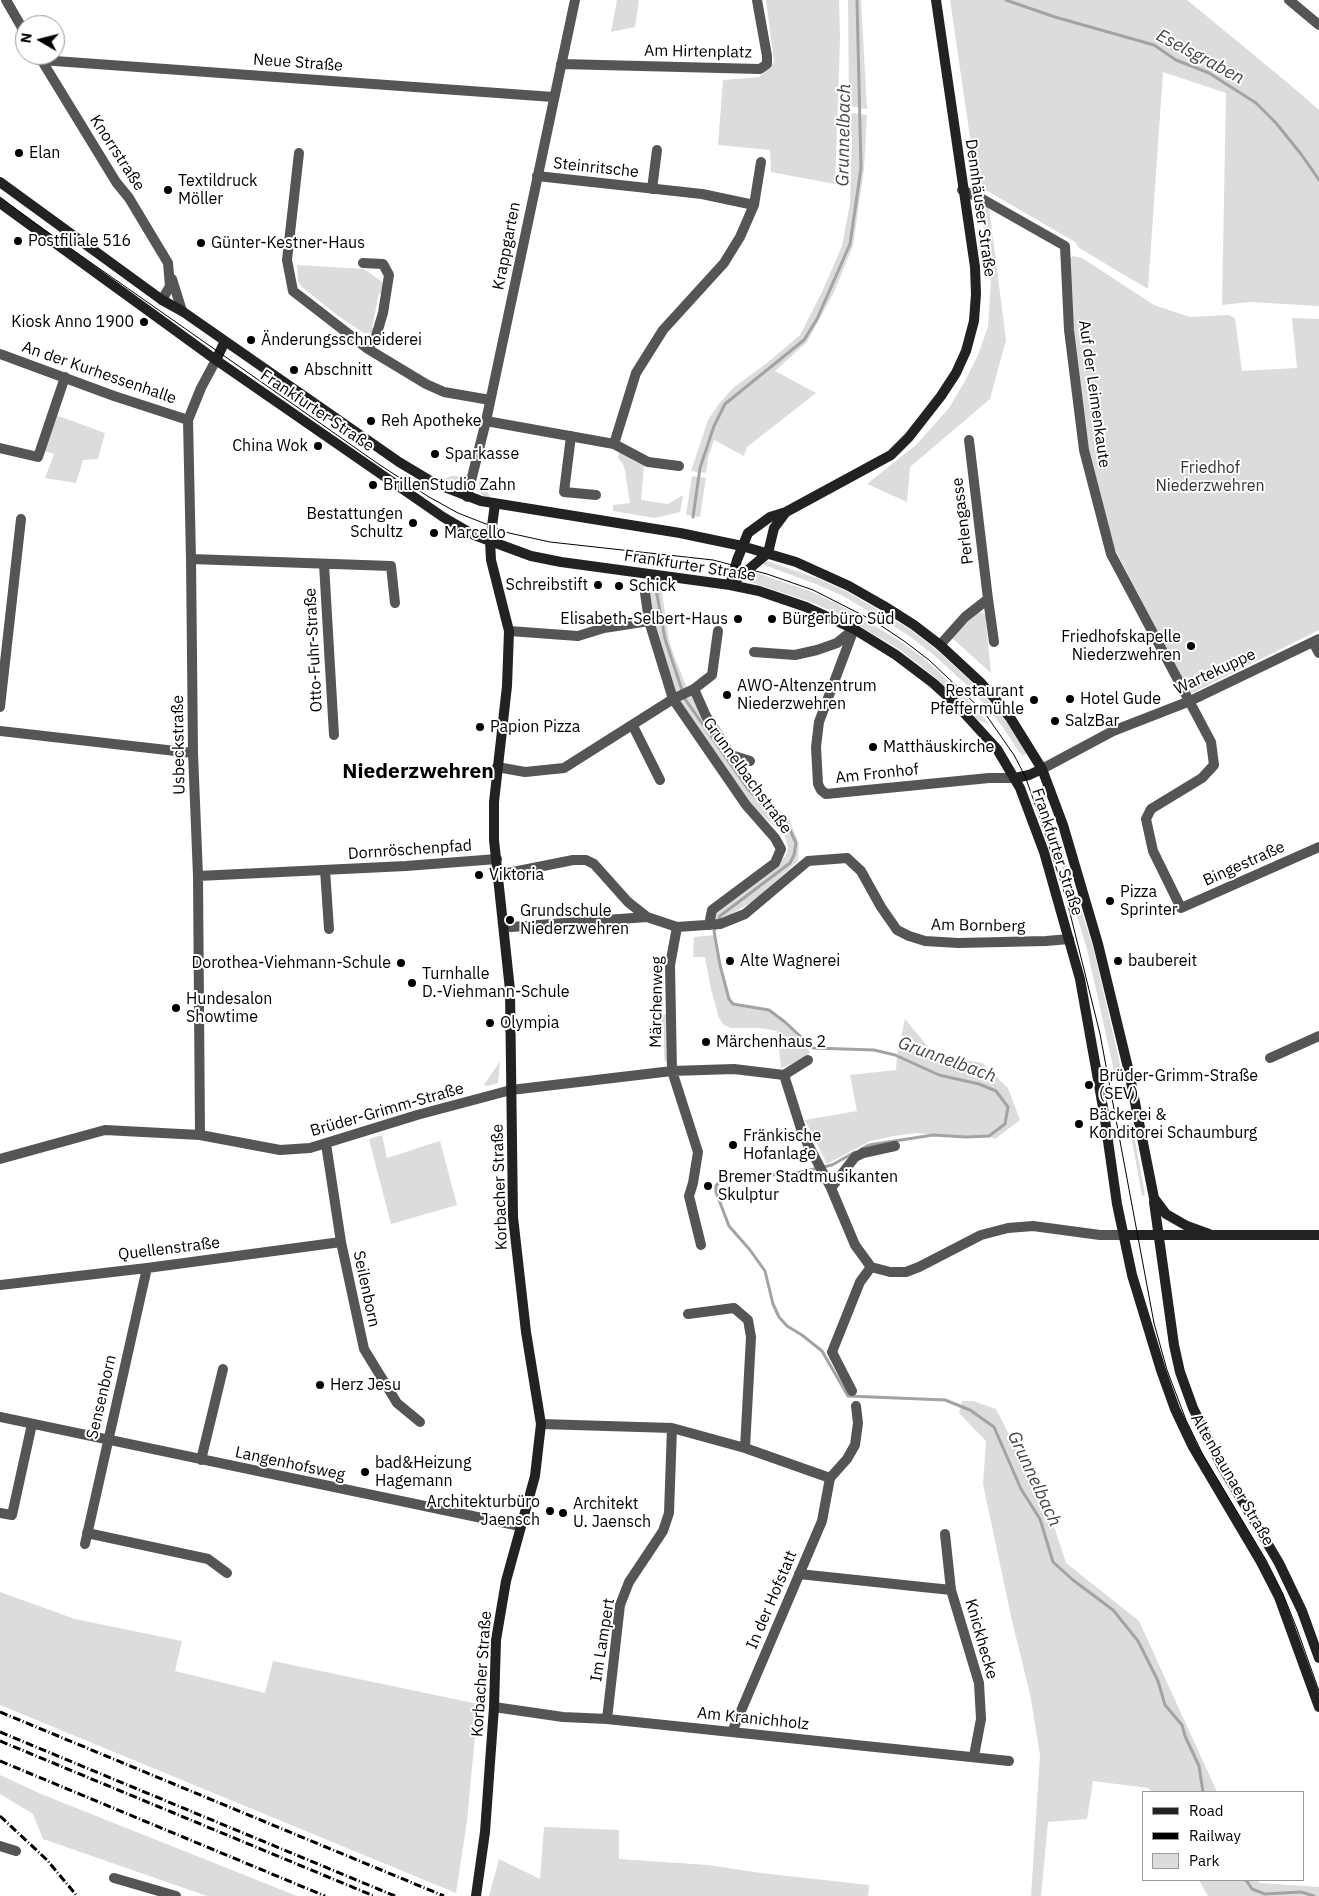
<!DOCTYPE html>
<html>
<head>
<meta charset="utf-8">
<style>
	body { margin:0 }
	#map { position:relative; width:1319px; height:1896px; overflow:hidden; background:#fff; font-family:"IBM Plex Sans",sans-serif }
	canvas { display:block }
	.legend { position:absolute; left:1142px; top:1791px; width:162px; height:90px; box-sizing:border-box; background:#fff; border:1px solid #999; margin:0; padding:6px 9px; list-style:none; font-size:15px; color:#000 }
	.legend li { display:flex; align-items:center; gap:10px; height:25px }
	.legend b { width:25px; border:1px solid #999 }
	.north { position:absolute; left:15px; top:15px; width:50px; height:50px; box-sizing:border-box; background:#fff; border:1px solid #999; border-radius:50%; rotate:278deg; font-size:14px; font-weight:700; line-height:20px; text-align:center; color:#000 }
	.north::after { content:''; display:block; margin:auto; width:18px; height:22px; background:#000; clip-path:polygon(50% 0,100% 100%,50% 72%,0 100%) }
</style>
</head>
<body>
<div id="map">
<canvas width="1319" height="1896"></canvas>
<ul class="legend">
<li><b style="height:6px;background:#222"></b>Road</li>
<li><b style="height:6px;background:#000"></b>Railway</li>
<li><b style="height:14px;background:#dcdcdc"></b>Park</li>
</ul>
<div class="north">N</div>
</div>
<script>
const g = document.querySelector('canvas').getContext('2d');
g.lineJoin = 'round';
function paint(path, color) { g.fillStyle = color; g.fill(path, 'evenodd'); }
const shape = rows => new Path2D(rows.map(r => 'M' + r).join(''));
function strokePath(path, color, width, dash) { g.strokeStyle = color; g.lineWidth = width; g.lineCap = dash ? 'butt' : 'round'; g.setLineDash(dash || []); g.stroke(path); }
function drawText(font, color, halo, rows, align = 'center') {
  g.font = font + ' "IBM Plex Sans",sans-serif'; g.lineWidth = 4; g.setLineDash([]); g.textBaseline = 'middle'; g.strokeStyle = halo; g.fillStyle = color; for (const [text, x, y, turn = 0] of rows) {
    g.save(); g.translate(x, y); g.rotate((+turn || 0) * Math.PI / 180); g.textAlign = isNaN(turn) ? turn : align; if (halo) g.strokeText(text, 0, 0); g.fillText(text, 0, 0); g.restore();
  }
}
const green = shape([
	[617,0,639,0,635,27,611,32],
	[766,0,839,0,840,40,835,184,771,172,770,150,718,145,723,80,760,77,774,62],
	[848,0,861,0,867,109,849,106],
	[950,0,1187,0,1288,83,1319,110,1319,306,1250,302,1222,305,1226,93,1163,72,1148,289,1079,248,1075,242,977,185],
	[853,113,867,115,864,169,853,246,834,292,807,342,775,371,816,393,747,447,744,456,714,440,708,458,706,473,691,471,708,420,719,404,733,388,767,363,800,335,822,292,842,246,850,204,852,138,849,117],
	[980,203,989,207,1006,340,990,399,910,467,907,502,867,484,916,445,949,408,965,381,978,355,988,327,991,280],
	[1073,256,1082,258,1154,305,1190,317,1228,315,1235,318,1242,371,1297,368,1292,318,1319,319,1319,630,1190,694,1115,549,1089,453,1074,331,1069,260],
	[297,265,364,269,381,281,385,287,383,294,379,293,372,328,376,329,373,333,364,333,338,316,302,287,298,281],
	[56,415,105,433,98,459,83,460,76,483,45,478,54,454,44,451],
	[619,451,644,465,641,500,668,504,683,495,680,512,655,518,613,511,613,505,630,503,625,471,623,464,618,458],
	[451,476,457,476,468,477,465,482,458,486,442,480],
	[692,476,706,478,700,517,686,515],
	[479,480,480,480,491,498,483,496,479,491],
	[767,561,819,579,846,591,911,630,937,650,978,688,1007,723,1026,752,1025,755,1023,756,1019,752,1002,726,973,691,934,655,908,635,843,596,816,584,764,565,763,562],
	[754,572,812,592,840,605,903,643,928,662,966,698,990,725,978,720,936,678,899,649,837,613,808,601,753,583,749,575],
	[647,586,661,586,669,640,675,658,688,690,714,738,747,785,766,802,788,816,799,844,798,861,754,901,731,914,717,919,713,917,715,912,786,856,788,847,784,834,749,804,673,699,656,635],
	[978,612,985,614,991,673,952,638,973,615],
	[1047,819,1056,832,1093,947,1122,1073,1115,1075,1087,949],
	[715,935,720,965,729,999,735,1005,769,1010,785,1022,804,1043,810,1052,805,1059,781,1068,777,1031,760,1028,731,1028,724,1025,719,1018,711,989,705,957,693,957,694,937],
	[656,1014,667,1015,667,1061,665,1062,664,1056,664,1026],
	[905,1019,934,1054,982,1063,1008,1088,1020,1120,995,1139,989,1136,966,1137,916,1133,894,1136,870,1141,827,1164,805,1120,857,1111,850,1075,896,1070,897,1056],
	[500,1061,498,1083,487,1086,484,1085],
	[1132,1123,1145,1195,1142,1196,1129,1124],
	[382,1135,387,1158,440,1141,457,1205,391,1224,369,1139],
	[962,1401,973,1401,996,1409,1051,1517,1066,1563,1139,1621,1217,1792,1151,1792,1148,1788,1093,1781,1087,1819,1048,1822,1041,1896,1031,1896,1040,1755,1030,1694,1012,1621,983,1484,986,1441,959,1413],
	[0,1592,75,1619,182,1641,175,1671,265,1693,273,1661,478,1704,467,1821,456,1893,0,1705],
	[0,1775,41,1794,297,1896,207,1896,43,1839,33,1814,0,1794],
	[544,1827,619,1830,619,1859,708,1865,761,1873,869,1885,868,1896,489,1896,499,1859,540,1879],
	[1199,1880,1258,1880,1260,1883,1319,1887,1319,1896,1208,1896]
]);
const stream = shape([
	[1006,0,1055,17,1154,45,1176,60,1209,73,1256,103,1276,123,1301,154,1319,180],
	[693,517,700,468,714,426,725,404,804,340,817,319,850,244,861,168,857,0],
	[656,589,665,639,685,699,748,789,761,802,785,819,796,843,794,855,790,863,720,916,714,931,720,965,729,999,733,1004,769,1010,785,1022,813,1048,874,1050,895,1055,939,1075,979,1084,996,1091,1008,1107,1005,1124,989,1136,966,1137,933,1135,869,1145,861,1149],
	[855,1152,832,1165,792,1174,723,1177,716,1186,716,1192,729,1226,750,1250,765,1271,773,1304,779,1317,787,1326,802,1335,822,1351,848,1396,945,1400,970,1410,994,1427,1021,1489,1040,1519,1053,1562,1073,1580,1113,1610,1138,1641,1158,1681,1165,1705,1182,1725,1185,1736,1199,1766,1203,1792],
	[1246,1880,1252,1889,1265,1894,1301,1892,1314,1896]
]);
const street = shape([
	[6,0,25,33],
	[1289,0,1319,25],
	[39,56,116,182,129,198,168,263,170,286,162,300],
	[41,60,553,97],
	[561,64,760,69,767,64,767,56,757,0],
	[299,153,287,260,293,291,368,349,426,384,444,392,490,400],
	[537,176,702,194,754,205],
	[652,189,657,150],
	[962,190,984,200,1065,246,1069,330,1084,450,1111,554,1211,742,1214,765,1202,778,1151,809,1146,819,1153,851,1181,908,1319,847],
	[363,263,383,264,389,275,383,313,376,336,368,349],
	[172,279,182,311],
	[0,354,114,396,188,420],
	[486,421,614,444,648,462,679,466],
	[571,436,564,492,596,495],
	[614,444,636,373,663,330,724,263,740,237,754,205,761,162],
	[0,448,38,457,65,377],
	[467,497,486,421,575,0],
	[191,559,391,566,395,603],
	[324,564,334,735],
	[645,593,649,621],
	[988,599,994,642],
	[854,629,819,722,816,747,818,784,821,790,826,794,989,778,1015,778],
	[509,631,578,636,604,628,649,621,673,699,746,805,775,838,781,849,775,863,712,910,709,925],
	[1313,642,1319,653],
	[940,645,965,617,988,599,969,440],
	[754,652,795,655,817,650,837,643,853,630],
	[694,689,706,716,731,755,750,761],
	[0,707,21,519],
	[633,726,660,780],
	[0,731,193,753],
	[497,767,525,772,564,768,673,699,694,689,712,675,718,631],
	[1042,769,1113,731,1190,701,1319,639],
	[325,870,329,929],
	[498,875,573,860,586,860,594,864,628,902,647,917,677,927,720,924,745,914,808,861,847,858,861,871,881,907,897,930,909,936,925,941,958,943,1046,941,1069,939],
	[198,876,406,866,497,859],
	[511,927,647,917],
	[677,927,670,965,672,1071,698,1152,693,1183,689,1196,701,1245],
	[1270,1058,1319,1036],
	[784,1075,803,1135,831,1188,855,1245,871,1267,890,1272,906,1272,919,1267,981,1235,1008,1228,1033,1226,1100,1235,1124,1235],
	[200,1135,198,876,193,753,191,559,188,420,201,388,216,360],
	[326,1144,341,1242,364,1349,397,1403,420,1422],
	[0,1159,105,1130,200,1135,280,1150,310,1148,417,1115,511,1090,672,1071,734,1069,784,1075,808,1060],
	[831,1188,855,1157,863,1153,895,1146],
	[0,1285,147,1268,341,1242],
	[852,1391,832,1352,860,1282,871,1267],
	[0,1417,520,1526],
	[541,1424,672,1428,745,1448,751,1337,748,1320,734,1308,688,1314],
	[745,1448,830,1478],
	[201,1460,223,1369],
	[0,1513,12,1515,32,1424],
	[87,1533,208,1559,227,1573],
	[945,1534,951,1590],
	[85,1544,147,1268],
	[799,1574,951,1590,979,1683,981,1719,974,1756],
	[494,1707,563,1717,607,1719,1009,1761],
	[607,1719,620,1605,629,1582,663,1531,669,1513,672,1428],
	[732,1732,822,1521,830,1478,847,1459,855,1445,858,1423,856,1406],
	[0,1846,16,1851],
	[114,1878,176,1896]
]);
const secondary = shape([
	[0,182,162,300,182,311,399,462,434,483,481,501,680,533,742,546,796,562,849,586,884,606,914,625,940,645,981,683,995,699,1011,719,1042,769,1063,825,1098,944,1129,1072,1154,1198,1166,1214,1187,1226,1209,1234],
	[0,203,216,360,443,517,474,535,531,556,561,562,730,585,759,591,806,607,854,629,896,655,933,683,955,703,997,749,1020,788,1044,852,1080,979,1104,1113,1117,1204,1132,1275,1161,1370,1175,1409,1193,1447,1261,1562,1279,1597,1319,1707],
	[216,360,225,341],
	[730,585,737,560,748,533,770,517,786,512,891,455,909,437,941,396,956,373,966,351,974,321,976,294,975,267,936,0],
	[730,585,768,553,774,528,786,512],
	[1015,778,1029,775,1042,769],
	[1154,1202,1174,1345,1180,1372,1193,1408,1221,1465,1279,1563,1302,1611,1319,1658],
	[1124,1235,1319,1235],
	[476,1896,485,1832,494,1707,496,1640,506,1581,535,1476,541,1424,526,1332,513,1217,510,990,494,840,494,802,507,686,509,631,491,560,490,541,495,504]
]);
const tram = shape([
	[0,197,33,222,377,463,429,497,458,513,509,533,550,542,713,560,767,574,813,590,874,621,904,641,929,660,984,712,1014,755,1025,776,1041,821,1067,901,1100,1034,1154,1323,1167,1370,1186,1420,1203,1455,1266,1560,1283,1594,1297,1629,1319,1691]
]);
const rail = shape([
	[0,1712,444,1896],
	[0,1732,395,1896],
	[0,1741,374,1896],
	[0,1761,325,1896],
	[0,1816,47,1860,77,1896]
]);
const markers = [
	[19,153,5,"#000"],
	[168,190,5,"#000"],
	[18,241,5,"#000"],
	[201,243,5,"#000"],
	[144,322,5,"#000"],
	[251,340,5,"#000"],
	[294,370,5,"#000"],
	[371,421,5,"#000"],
	[318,446,5,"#000"],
	[435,454,5,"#000"],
	[373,485,5,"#000"],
	[413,523,5,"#000"],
	[434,533,5,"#000"],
	[598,585,5,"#000"],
	[619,586,5,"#000"],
	[738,619,5,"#000"],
	[772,619,5,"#000"],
	[1191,646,5,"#000"],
	[727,695,5,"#000"],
	[1070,699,5,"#000"],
	[1034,700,5,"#000"],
	[1055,721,5,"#000"],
	[480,727,5,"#000"],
	[873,747,5,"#000"],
	[479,875,5,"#000"],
	[1110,901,5,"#000"],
	[510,920,5,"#000"],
	[730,961,5,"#000"],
	[1118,961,5,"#000"],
	[401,963,5,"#000"],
	[412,983,5,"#000"],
	[176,1008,5,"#000"],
	[490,1023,5,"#000"],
	[706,1042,5,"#000"],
	[1089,1085,5,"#000"],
	[1079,1124,5,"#000"],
	[733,1145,5,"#000"],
	[708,1186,5,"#000"],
	[320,1385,5,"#000"],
	[365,1472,5,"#000"],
	[550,1511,5,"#000"],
	[563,1513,5,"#000"]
];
const streetNames = [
	["Am Hirtenplatz",698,52,1],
	["Neue Straße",298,63,4],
	["Knorrstraße",117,153,57],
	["Steinritsche",596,168,6],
	["Dennhäuser Straße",980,208,82],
	["Krappgarten",507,246,-79],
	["An der Kurhessenhalle",99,373,19],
	["Auf der Leimenkaute",1094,394,82],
	["Frankfurter Straße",317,411,34],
	["Perlengasse",963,521,-97],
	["Frankfurter Straße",690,566,9],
	["Otto-Fuhr-Straße",314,650,-93],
	["Wartekuppe",1215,672,-25],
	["Usbeckstraße",179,745,-91],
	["Am Fronhof",877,774,-6],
	["Grunnelbachstraße",747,776,54],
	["Dornröschenpfad",410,850,-4],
	["Frankfurter Straße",1057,852,72],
	["Bingestraße",1244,864,-24],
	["Am Bornberg",978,926,1],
	["Märchenweg",657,1002,-89],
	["Brüder-Grimm-Straße",387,1110,-16],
	["Korbacher Straße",500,1187,-92],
	["Quellenstraße",169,1249,-7],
	["Seilenborn",366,1289,78],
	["Sensenborn",102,1397,-77],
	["Langenhofsweg",290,1464,12],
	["Altenbaunaer Straße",1232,1480,60],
	["In der Hofstatt",772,1600,-67],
	["Knickhecke",981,1639,74],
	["Im Lampert",603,1640,-81],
	["Korbacher Straße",482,1674,-86],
	["Am Kranichholz",753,1719,6]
];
const poiNames = [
	["Elan",29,153],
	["Textildruck",178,181],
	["Möller",178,199],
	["Postfiliale 516",28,241],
	["Günter-Kestner-Haus",211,243],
	["Kiosk Anno 1900",134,322,"right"],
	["Änderungsschneiderei",261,340],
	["Abschnitt",304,370],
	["Reh Apotheke",381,421],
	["China Wok",308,446,"right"],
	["Sparkasse",445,454],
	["BrillenStudio Zahn",383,485],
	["Bestattungen",403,514,"right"],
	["Schultz",403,532,"right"],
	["Marcello",444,533],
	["Schreibstift",588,585,"right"],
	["Schick",629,586],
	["Elisabeth-Selbert-Haus",728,619,"right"],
	["Bürgerbüro Süd",782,619],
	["Friedhofskapelle",1181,637,"right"],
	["Niederzwehren",1181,655,"right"],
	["AWO-Altenzentrum",737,686],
	["Niederzwehren",737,704],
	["Restaurant",1024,691,"right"],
	["Pfeffermühle",1024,709,"right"],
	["Hotel Gude",1080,699],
	["SalzBar",1065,721],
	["Papion Pizza",490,727],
	["Matthäuskirche",883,747],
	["Viktoria",489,875],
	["Pizza",1120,892],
	["Sprinter",1120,910],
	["Grundschule",520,911],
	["Niederzwehren",520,929],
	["Alte Wagnerei",740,961],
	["baubereit",1128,961],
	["Dorothea-Viehmann-Schule",391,963,"right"],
	["Turnhalle",422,974],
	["D.-Viehmann-Schule",422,992],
	["Hundesalon",186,999],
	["Showtime",186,1017],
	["Olympia",500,1023],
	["Märchenhaus 2",716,1042],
	["Brüder-Grimm-Straße",1099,1076],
	["(SEV)",1099,1094],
	["Bäckerei &",1089,1115],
	["Konditorei Schaumburg",1089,1133],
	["Fränkische",743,1136],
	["Hofanlage",743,1154],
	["Bremer Stadtmusikanten",718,1177],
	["Skulptur",718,1195],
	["Herz Jesu",330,1385],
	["bad&Heizung",375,1463],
	["Hagemann",375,1481],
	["Architekturbüro",540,1502,"right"],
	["Jaensch",540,1520,"right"],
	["Architekt",573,1504],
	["U. Jaensch",573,1522]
];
const parkNames = [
	["Friedhof",1210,468],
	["Niederzwehren",1210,486]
];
const waterNames = [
	["Eselsgraben",1200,57,28],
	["Grunnelbach",844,135,-89],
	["Grunnelbach",947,1060,20],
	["Grunnelbach",1034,1479,65]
];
const districtNames = [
	["Niederzwehren",418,772]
];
paint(green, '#dcdcdc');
strokePath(stream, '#a3a3a3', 3);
strokePath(street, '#555', 10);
strokePath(secondary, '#222', 10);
strokePath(tram, '#000', 1);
strokePath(rail, '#000', 3, [8, 2.5, 1, 2.5]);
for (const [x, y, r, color] of markers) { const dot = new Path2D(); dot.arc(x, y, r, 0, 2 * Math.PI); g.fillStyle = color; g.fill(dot); strokePath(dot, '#fff', 2); }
drawText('16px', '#000', '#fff', streetNames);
drawText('16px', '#000', '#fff', poiNames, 'left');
drawText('16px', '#333', '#fff', parkNames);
drawText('italic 18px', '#444', '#fff', waterNames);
drawText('bold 21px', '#000', '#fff', districtNames);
</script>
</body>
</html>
